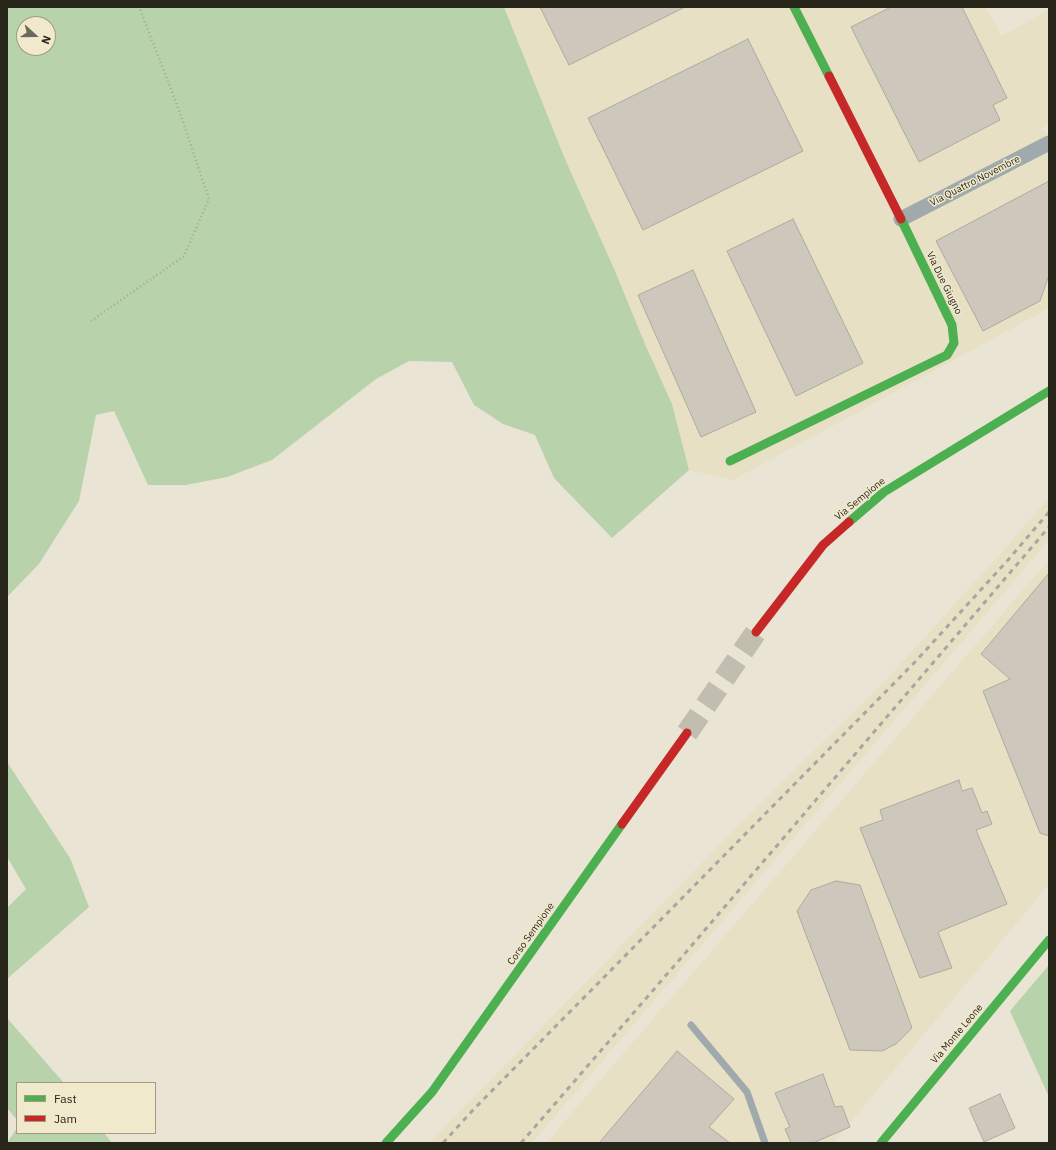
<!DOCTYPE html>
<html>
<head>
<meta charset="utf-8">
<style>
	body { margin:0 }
	#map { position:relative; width:1056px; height:1150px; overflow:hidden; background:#e9e4d4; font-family:"IBM Plex Sans",sans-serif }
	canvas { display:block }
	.frame { position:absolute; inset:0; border:8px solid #28251a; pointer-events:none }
	.legend { position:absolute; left:16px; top:1082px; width:140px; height:52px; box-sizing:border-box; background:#f1e9cc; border:1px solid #a19b85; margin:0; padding:5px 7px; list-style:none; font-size:12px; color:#28251a }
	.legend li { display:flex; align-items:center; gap:8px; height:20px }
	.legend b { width:20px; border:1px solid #a19b85 }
	.north { position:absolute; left:16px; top:16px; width:40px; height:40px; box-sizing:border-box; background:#f1e9cc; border:1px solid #a19b85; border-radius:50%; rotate:111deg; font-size:11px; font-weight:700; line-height:16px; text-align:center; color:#28251a }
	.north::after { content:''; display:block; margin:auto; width:14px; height:18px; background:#6c685b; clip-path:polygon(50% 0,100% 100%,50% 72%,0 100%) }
</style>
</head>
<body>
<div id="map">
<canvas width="1056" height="1150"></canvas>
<div class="frame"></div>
<ul class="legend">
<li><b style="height:5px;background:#4caf50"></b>Fast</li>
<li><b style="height:5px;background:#c62828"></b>Jam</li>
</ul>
<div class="north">N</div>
</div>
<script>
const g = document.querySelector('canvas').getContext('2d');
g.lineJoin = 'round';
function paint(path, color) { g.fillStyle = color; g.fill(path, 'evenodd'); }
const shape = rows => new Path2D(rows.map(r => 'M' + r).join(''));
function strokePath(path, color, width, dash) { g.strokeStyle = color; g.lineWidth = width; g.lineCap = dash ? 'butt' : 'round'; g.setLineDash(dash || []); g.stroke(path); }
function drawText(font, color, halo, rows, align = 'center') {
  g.font = font + ' "IBM Plex Sans",sans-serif'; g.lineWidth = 3; g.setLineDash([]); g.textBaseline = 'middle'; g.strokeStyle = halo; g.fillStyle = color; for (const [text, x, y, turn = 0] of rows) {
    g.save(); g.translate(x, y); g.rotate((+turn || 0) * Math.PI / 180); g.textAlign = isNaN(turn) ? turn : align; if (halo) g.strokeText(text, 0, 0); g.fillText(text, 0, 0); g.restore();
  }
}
const built = shape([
	[504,7,986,7,1001,36,1049,10,1049,124,1042,129,1049,135,1049,308,733,480,689,470,672,404,645,344,615,271,565,159],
	[1049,498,1049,540,532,1143,429,1143,738,826,890,676,1000,554],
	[1049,560,1049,884,833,1143,546,1143]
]);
const forest = shape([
	[7,7,504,7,565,159,615,271,645,344,672,404,689,470,612,538,554,478,535,435,503,424,474,405,452,362,409,361,376,379,272,460,227,477,186,485,148,485,114,411,96,415,79,501,39,564,7,597],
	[24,24,48,24,48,48,24,48],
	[7,762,70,858,89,907,7,979,7,908,26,889,7,857],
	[1049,965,1049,1097,1010,1011],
	[7,1018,64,1083,17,1083,17,1120,7,1108],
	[17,1128,17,1133,104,1133,112,1143,7,1143]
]);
const building = shape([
	[540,7,685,7,569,65,540,7],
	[891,7,962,7,1007,98,993,105,1000,120,919,162,851,27,891,7],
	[748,39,803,151,643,230,588,118,748,39],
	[1049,181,1049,275,1040,301,983,331,936,241,1049,181],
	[793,219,863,363,796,396,727,251,793,219],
	[693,270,756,412,701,437,638,295,693,270],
	[1049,573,1049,836,1040,833,983,691,1010,679,981,654,1049,573],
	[959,780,962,791,972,788,982,813,987,811,992,824,976,830,1007,904,938,932,952,968,920,978,860,828,883,820,880,810,959,780],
	[836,881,860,885,912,1028,896,1044,882,1051,850,1050,797,911,811,890,836,881],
	[677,1051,734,1099,709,1127,730,1143,599,1143,677,1051],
	[823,1074,835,1107,842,1106,850,1127,813,1143,791,1143,785,1129,790,1127,775,1093,823,1074],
	[1000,1094,1015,1128,984,1142,969,1108,1000,1094]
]);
const primaryTunnel = shape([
	[687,733,756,632]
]);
const path = shape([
	[91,321,184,256,209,199,179,110,139,7]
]);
const lane = shape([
	[691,1025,747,1092,765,1143]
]);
const street = shape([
	[901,219,1049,143]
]);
const fast = shape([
	[794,7,829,76],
	[730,461,947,355,954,343,952,325,901,219],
	[849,522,884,492,1049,391],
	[386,1143,432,1092,622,824],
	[881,1143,1049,940]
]);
const jam = shape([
	[829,76,901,219],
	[756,632,823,545,849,522],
	[622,824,687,733]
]);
const rail = shape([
	[443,1143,473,1110,915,662,1008,560,1049,512],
	[521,1143,687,951,1049,527]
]);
const streetNames = [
	["Via Quattro Novembre",975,181,-27],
	["Via Due Giugno",944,283,64],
	["Via Sempione",860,499,-39],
	["Corso Sempione",531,934,-55],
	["Via Monte Leone",957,1034,-50]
];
paint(built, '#e7e0c5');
paint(forest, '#b8d2ac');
paint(building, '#cdc7bc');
strokePath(building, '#afaa9e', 1);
strokePath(primaryTunnel, '#c2beaf', 22, [22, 11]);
strokePath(path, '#a2a6a4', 2.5, [1, 3]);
strokePath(lane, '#a0a9ab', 7);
strokePath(street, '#a0a9ab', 15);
strokePath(fast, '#4caf50', 9);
strokePath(jam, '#c62828', 9);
strokePath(rail, '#a5a7a1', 3, [5, 5]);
drawText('10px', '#28251a', '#f1e9cc', streetNames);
</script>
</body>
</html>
